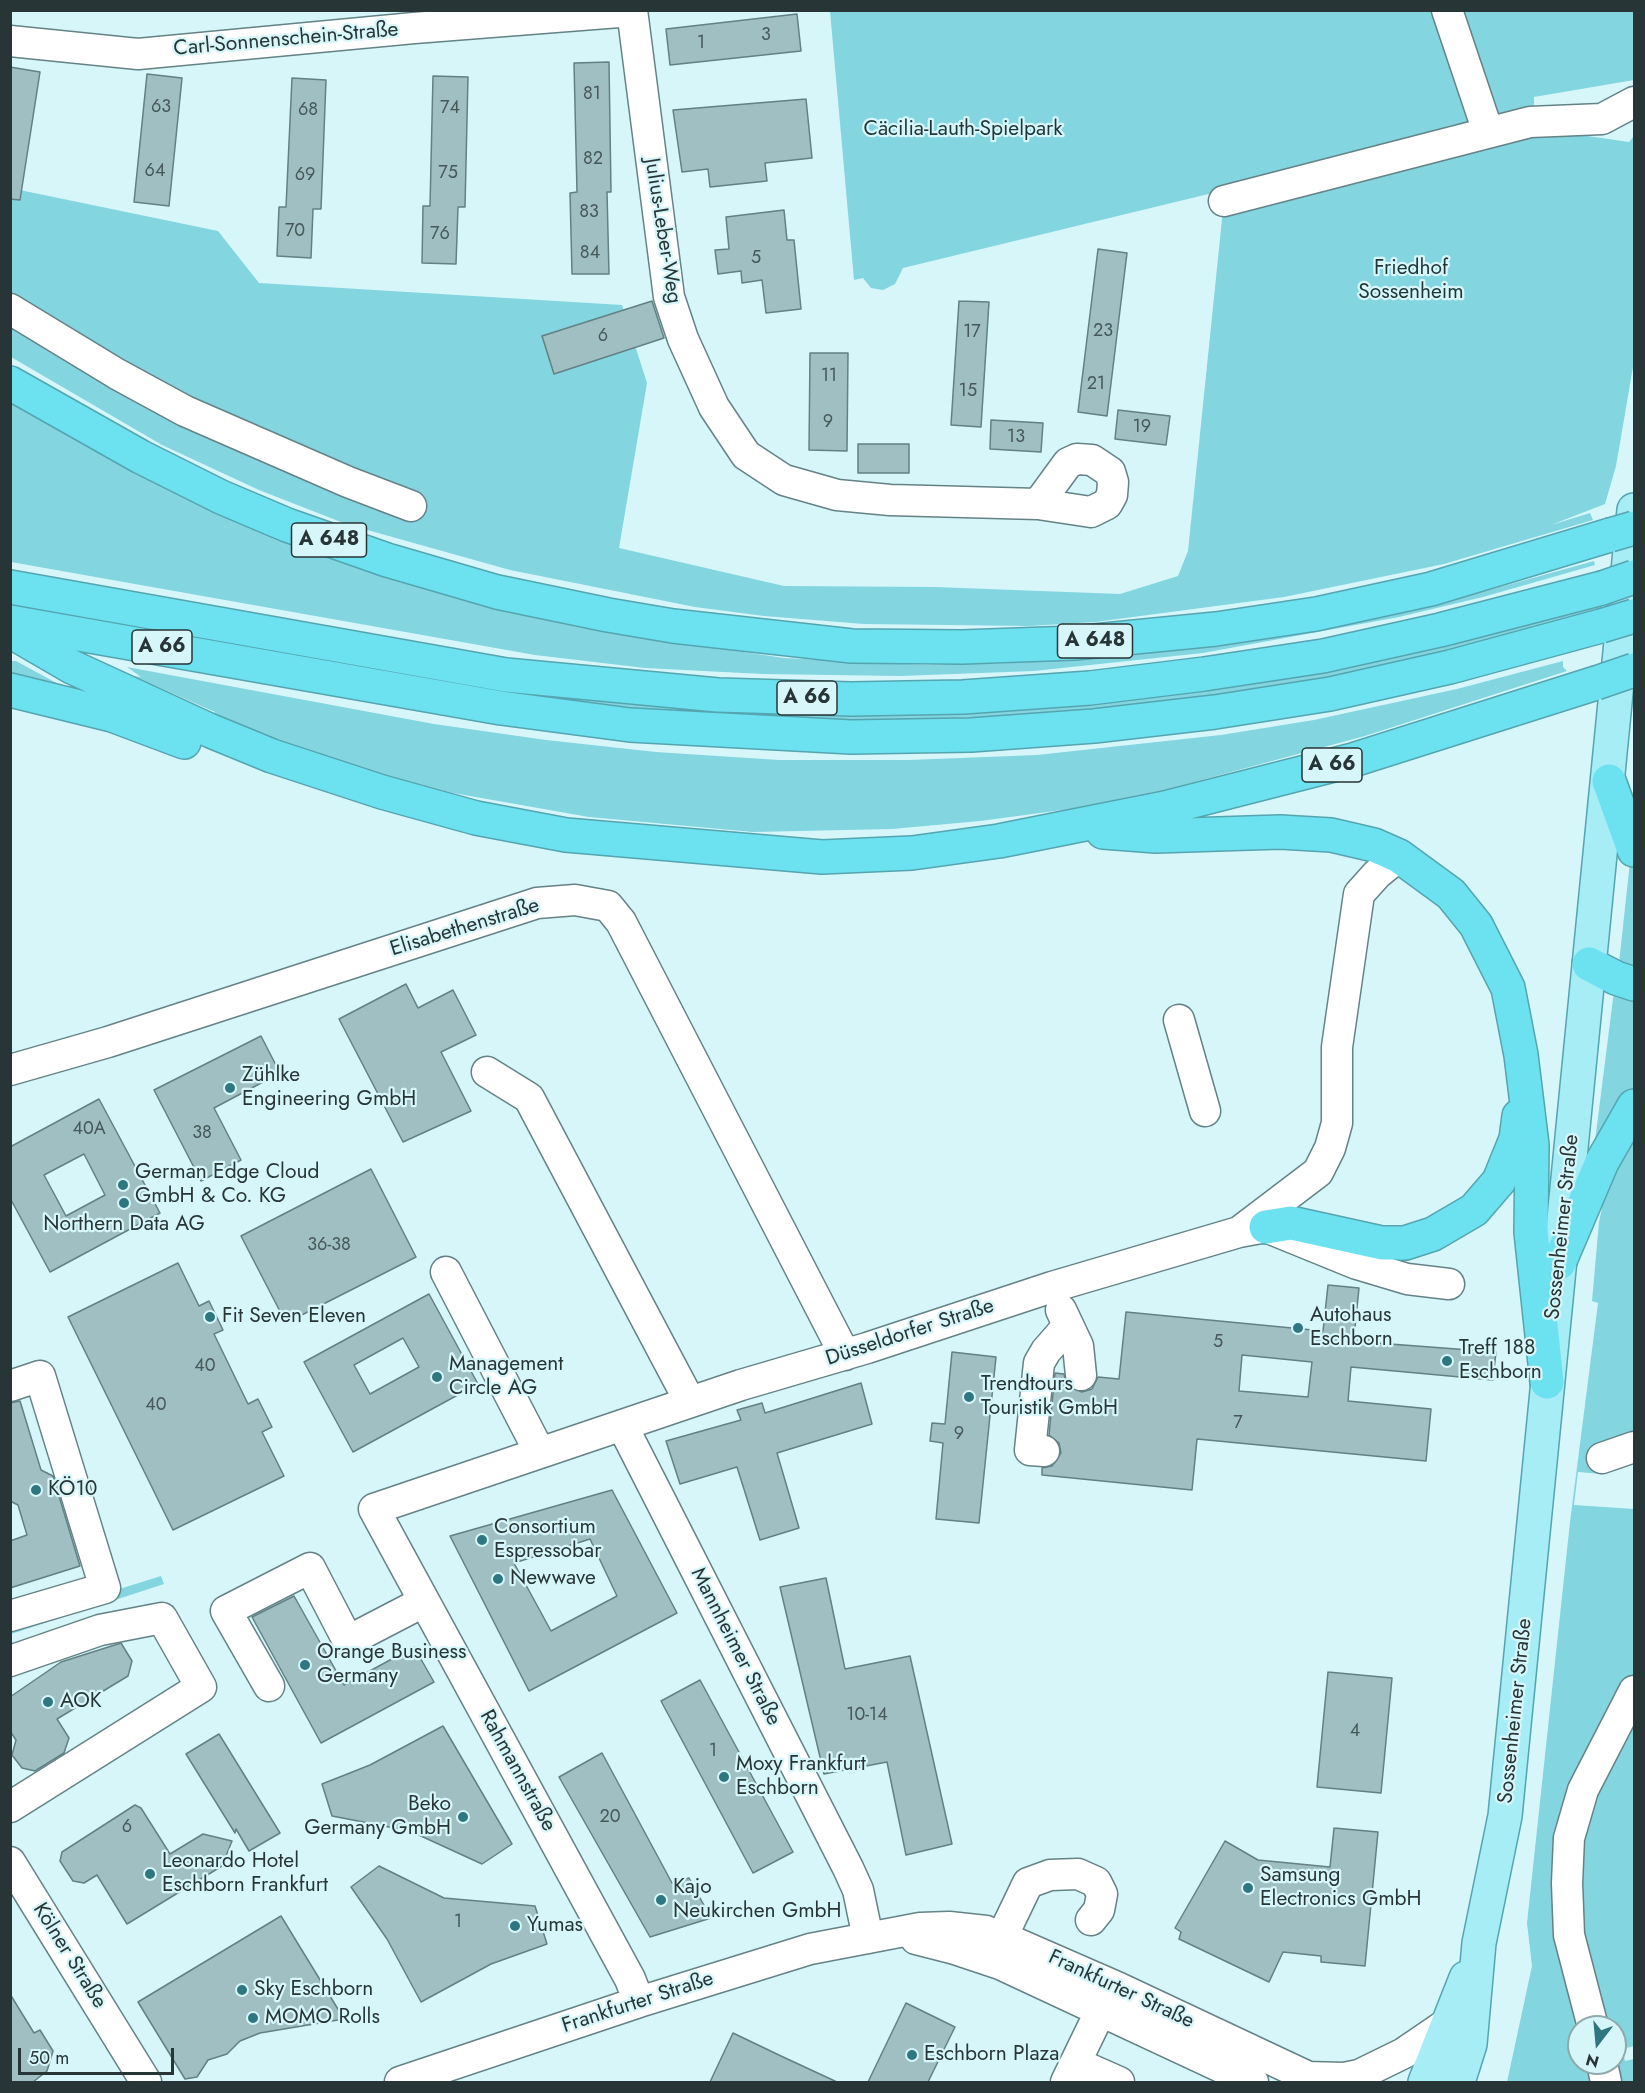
<!DOCTYPE html>
<html>
<head>
<meta charset="utf-8">
<style>
	body { margin:0 }
	#map { position:relative; width:1645px; height:2093px; overflow:hidden; background:#d6f6fa; font-family:Jost,sans-serif }
	canvas { display:block }
	.frame { position:absolute; inset:0; border:12px solid #283536; pointer-events:none }
	.north { position:absolute; left:1567px; top:2015px; width:60px; height:60px; box-sizing:border-box; background:#d6f6fa; border:2px solid #90a9ac; border-radius:50%; rotate:196deg; font-size:16px; font-weight:700; line-height:24px; text-align:center; color:#283536 }
	.north::after { content:''; display:block; margin:auto; width:21px; height:27px; background:#2f7780; clip-path:polygon(50% 0,100% 100%,50% 72%,0 100%) }
	.scale { position:absolute; left:18px; top:2048px; width:156px; height:27px; box-sizing:border-box; border:3px solid #283536; border-top:0; padding-left:8px; font-size:18px; line-height:21px; white-space:nowrap; color:#283536; -webkit-text-stroke:4px #d6f6fa; paint-order:stroke }
</style>
</head>
<body>
<div id="map">
<canvas width="1645" height="2093"></canvas>
<div class="frame"></div>
<div class="north">N</div>
<div class="scale">50 m</div>
</div>
<script>
const g = document.querySelector('canvas').getContext('2d');
g.lineJoin = 'round';
function paint(path, color) { g.fillStyle = color; g.fill(path, 'evenodd'); }
const shape = rows => new Path2D(rows.map(r => 'M' + r).join(''));
function strokePath(path, color, width, dash) { g.strokeStyle = color; g.lineWidth = width; g.lineCap = dash ? 'butt' : 'round'; g.setLineDash(dash || []); g.stroke(path); }
function drawText(font, color, halo, rows, align = 'center') {
  g.font = font + ' Jost,sans-serif'; g.lineWidth = 4.5; g.setLineDash([]); g.textBaseline = 'middle'; g.strokeStyle = halo; g.fillStyle = color; for (const [text, x, y, turn = 0] of rows) {
    g.save(); g.translate(x, y); g.rotate((+turn || 0) * Math.PI / 180); g.textAlign = isNaN(turn) ? turn : align; if (halo) g.strokeText(text, 0, 0); g.fillText(text, 0, 0); g.restore();
  }
}
const green = shape([
	[830,11,1634,11,1634,80,1534,97,1534,121,1540,129,1629,142,1634,136,1634,361,1616,466,1605,504,1551,525,1590,513,1593,520,1444,564,1284,597,1186,610,1095,622,1029,626,864,624,764,616,695,607,510,570,346,524,259,490,162,445,11,357,10,188,218,231,259,283,622,305,647,383,619,548,784,586,935,587,1120,594,1178,576,1188,551,1225,190,903,268,895,284,883,290,871,288,863,278,854,280],
	[10,401,131,469,253,528,321,555,400,582,492,608,582,628,784,658,924,665,1011,663,1192,649,1274,637,1428,607,1594,561,1595,565,1483,597,1399,617,1203,653,1137,660,1034,671,900,676,763,674,645,668,535,655,11,562],
	[1601,603,1603,611,1441,653,1311,681,1231,694,1069,713,861,722,737,718,580,705,60,617,62,609,532,692,698,710,815,715,902,714,1100,703,1227,688,1400,656,1486,636],
	[11,661,16,661,62,686,11,680],
	[1563,661,1563,667,1567,671,1365,736,1168,789,1070,809,980,821,892,829,753,832,589,817,453,793,389,776,298,748,211,716,215,712,133,676,141,677,127,667,434,724,546,740,656,752,779,760,909,760,1037,755,1221,735,1314,720,1457,689],
	[1630,862,1634,868,1634,975,1619,963],
	[1614,991,1634,997,1634,1088,1595,1141],
	[1634,1124,1634,1455,1628,1457,1620,1469,1602,1474,1578,1472,1574,1505,1634,1509,1634,2046,1622,2049,1625,2061,1634,2059,1634,2082,1507,2082,1532,1966,1527,1923,1570,1522,1598,1303,1592,1301,1599,1222,1604,1198],
	[1579,2027,1615,2027,1615,2063,1579,2063],
	[161,1576,164,1584,11,1634,11,1623]
]);
const building = shape([
	[797,14,801,51,670,65,666,29,797,14],
	[609,62,611,192,607,192,609,274,572,274,570,193,577,192,574,63,609,62],
	[10,67,40,72,20,200,10,199,10,67],
	[147,74,182,78,169,206,134,202,147,74],
	[433,76,468,77,465,207,458,207,456,264,422,263,423,206,430,206,433,76],
	[292,78,326,80,321,209,313,209,311,258,277,256,279,207,286,207,292,78],
	[806,99,812,158,765,163,767,181,710,187,708,169,682,172,673,110,806,99],
	[784,210,787,240,794,240,801,309,766,313,762,280,742,283,741,271,718,274,715,250,729,249,726,217,784,210],
	[1098,249,1127,253,1107,416,1078,412,1098,249],
	[652,301,664,338,554,374,542,336,652,301],
	[959,301,989,302,981,427,951,425,959,301],
	[810,353,848,353,847,451,809,450,810,353],
	[1118,410,1170,416,1166,445,1115,439,1118,410],
	[991,420,1043,423,1041,452,990,449,991,420],
	[858,444,909,444,909,473,858,473,858,444],
	[406,984,418,1008,453,990,476,1035,441,1052,471,1111,403,1142,339,1019,406,984],
	[261,1036,280,1073,214,1108,241,1160,201,1181,154,1090,261,1036],
	[99,1099,160,1213,50,1272,10,1198,10,1147,99,1099],
	[84,1154,105,1195,66,1216,44,1175,84,1154],
	[371,1169,416,1257,286,1323,241,1236,371,1169],
	[178,1263,199,1306,209,1301,223,1330,214,1334,248,1404,258,1399,272,1427,262,1432,284,1476,173,1530,68,1317,178,1263],
	[1328,1285,1359,1288,1354,1337,1377,1340,1377,1343,1496,1352,1493,1380,1351,1367,1348,1401,1431,1409,1426,1461,1197,1439,1192,1490,1042,1475,1042,1468,1052,1466,1061,1453,1059,1443,1049,1435,1055,1373,1064,1374,1067,1386,1082,1392,1092,1389,1098,1377,1119,1379,1126,1312,1323,1331,1328,1285],
	[1242,1355,1312,1362,1308,1397,1239,1391,1242,1355],
	[429,1294,478,1384,353,1452,304,1362,429,1294],
	[403,1338,419,1367,370,1394,354,1365,403,1338],
	[952,1352,996,1357,979,1523,936,1519,943,1443,930,1441,932,1423,945,1424,952,1352],
	[861,1383,872,1424,777,1453,799,1528,760,1540,737,1467,680,1484,666,1441,741,1420,737,1410,762,1403,765,1413,861,1383],
	[20,1401,41,1470,53,1476,80,1566,10,1588,10,1541,27,1535,18,1505,10,1501,10,1403,20,1401],
	[612,1490,677,1613,529,1691,450,1536,612,1490],
	[590,1539,617,1596,551,1631,514,1563,590,1539],
	[826,1578,845,1669,910,1656,952,1844,906,1855,887,1762,824,1774,780,1587,826,1578],
	[294,1596,344,1685,414,1647,434,1682,321,1743,252,1617,294,1596],
	[121,1643,132,1661,128,1676,57,1719,69,1738,64,1753,35,1771,22,1768,12,1755,16,1740,10,1731,10,1697,61,1662,121,1643],
	[1328,1672,1392,1678,1381,1793,1317,1787,1328,1672],
	[700,1680,793,1852,753,1873,661,1701,700,1680],
	[443,1726,512,1844,482,1864,410,1831,332,1816,322,1784,370,1765,443,1726],
	[219,1734,280,1833,249,1851,236,1829,235,1833,186,1754,219,1734],
	[602,1753,672,1883,689,1878,711,1918,650,1937,559,1777,602,1753],
	[135,1805,141,1808,170,1854,203,1834,232,1841,222,1866,127,1924,97,1875,84,1883,73,1881,60,1861,62,1852,135,1805],
	[1334,1828,1378,1832,1365,1966,1321,1962,1321,1956,1283,1952,1269,1982,1179,1939,1181,1932,1175,1928,1225,1841,1258,1860,1330,1867,1334,1828],
	[379,1866,444,1898,535,1906,547,1944,491,1964,421,2002,387,1939,351,1887,379,1866],
	[281,1916,344,2019,260,2033,240,2041,227,2054,208,2060,197,2077,185,2079,138,2002,281,1916],
	[10,1994,34,2033,40,2030,53,2051,47,2071,33,2082,10,2082,10,1994],
	[906,2003,955,2027,928,2082,868,2082,906,2003],
	[733,2033,781,2056,837,2082,710,2082,733,2033]
]);
const minor = shape([
	[632,10,669,297,683,339,714,407,746,455,784,480,837,495,890,500,1038,504],
	[1447,10,1488,132],
	[10,41,138,54,414,28,632,11],
	[1224,201,1530,122,1602,119,1634,102],
	[10,309,117,374,185,411,348,482,411,506],
	[1077,459,1092,460,1110,472,1113,482,1112,495,1107,504,1091,512,1038,504,1068,463,1077,459],
	[1179,1020,1205,1111],
	[10,1070,108,1042,537,903,575,900,608,906,621,922,845,1355],
	[487,1072,529,1098,690,1402],
	[1239,1232,1318,1172,1330,1148,1337,1123,1337,1047,1359,894,1377,874,1399,856],
	[446,1272,540,1453],
	[1061,1310,1078,1346,1081,1375],
	[10,1386,40,1376,105,1588,10,1616],
	[622,1425,848,1868,858,1890,868,1938],
	[1044,1451,1030,1450,1039,1363,1046,1351,1067,1327],
	[1602,1458,1634,1447],
	[10,1661,100,1630,162,1618,201,1687,10,1807],
	[269,1686,226,1611,310,1568,348,1641,423,1602],
	[10,1862,146,2082],
	[1002,1937,1028,1883,1050,1875,1078,1874,1096,1882,1102,1894,1099,1910,1091,1920],
	[916,1939,955,1949,1000,1964,1253,2082],
	[639,2002,630,1979,374,1509,741,1385,867,1348,1052,1287,1239,1232,1266,1227,1357,1264,1407,1279,1449,1284],
	[1593,2027,1569,1935,1567,1883,1569,1838,1583,1790,1634,1691],
	[1076,2063,1119,2082],
	[1602,2063,1606,2082],
	[1306,2077,1344,2078,1359,2075,1404,2053,1448,2023],
	[400,2082,639,2002,810,1949,920,1928,949,1927,986,1931,1002,1937,1119,1988,1319,2082],
	[1066,2082,1100,2012]
]);
const major = shape([
	[1425,2082,1466,1978],
	[1458,2082,1470,2044,1479,1943,1505,1816,1634,510]
]);
const highway = shape([
	[10,383,141,457,221,497,287,525,387,560,497,592,608,615,673,626,852,646,962,647,1074,643,1216,629,1316,614,1431,589,1610,535],
	[10,587,506,675,718,695,851,699,963,697,1090,688,1204,674,1323,656,1440,630,1602,588],
	[10,622,501,708,630,725,851,737,971,735,1094,726,1215,712,1330,694,1450,667,1601,626],
	[10,631,72,667,211,731,272,756,382,792,476,818,566,835,822,857,912,853,999,841,1165,808,1353,760,1596,683],
	[10,690,112,715,184,742],
	[1609,781,1634,850],
	[1103,832,1156,836,1280,832,1331,835,1374,845,1399,856,1451,894,1476,925,1508,988,1521,1055,1532,1145,1531,1232,1547,1382],
	[1589,964,1616,978,1634,984],
	[1266,1227,1291,1223,1382,1243,1405,1243,1433,1234,1474,1210,1499,1181,1516,1139,1519,1116],
	[1559,1263,1602,1162,1634,1106]
]);
const highwayBridge = shape([
	[1610,535,1634,528],
	[1602,588,1634,577],
	[1601,626,1634,616],
	[1596,683,1634,670]
]);
const markers = [
	[230,1088,6,"#2f7780"],
	[123,1185,6,"#2f7780"],
	[124,1203,6,"#2f7780"],
	[210,1317,6,"#2f7780"],
	[1298,1328,6,"#2f7780"],
	[1447,1361,6,"#2f7780"],
	[437,1377,6,"#2f7780"],
	[969,1397,6,"#2f7780"],
	[36,1490,6,"#2f7780"],
	[482,1540,6,"#2f7780"],
	[498,1579,6,"#2f7780"],
	[305,1665,6,"#2f7780"],
	[48,1702,6,"#2f7780"],
	[724,1777,6,"#2f7780"],
	[463,1817,6,"#2f7780"],
	[150,1874,6,"#2f7780"],
	[1248,1888,6,"#2f7780"],
	[661,1900,6,"#2f7780"],
	[515,1926,6,"#2f7780"],
	[242,1990,6,"#2f7780"],
	[253,2018,6,"#2f7780"],
	[912,2055,6,"#2f7780"]
];
const numberNames = [
	["3",766,36],
	["1",701,44],
	["81",592,95],
	["63",161,108],
	["74",450,109],
	["68",308,111],
	["82",593,160],
	["64",155,172],
	["75",448,174],
	["69",305,176],
	["83",589,213],
	["70",295,232],
	["76",440,235],
	["84",590,254],
	["5",756,259],
	["23",1103,332],
	["17",972,333],
	["6",603,337],
	["11",829,377],
	["21",1096,385],
	["15",968,392],
	["9",828,423],
	["19",1142,428],
	["13",1016,438],
	["40A",89,1130],
	["38",202,1134],
	["36-38",329,1246],
	["5",1218,1343],
	["40",205,1367],
	["40",156,1406],
	["7",1238,1424],
	["9",959,1435],
	["10-14",867,1716],
	["4",1355,1732],
	["1",713,1752],
	["20",610,1818],
	["6",127,1828],
	["1",458,1923]
];
const shields = [
	[329,540,75],
	[1095,641,75],
	[162,647,60],
	[807,698,60],
	[1332,765,60]
];
const shieldNames = [
	["A 648",329,540],
	["A 648",1095,641],
	["A 66",162,647],
	["A 66",807,698],
	["A 66",1332,765]
];
const streetNames = [
	["Carl-Sonnenschein-Straße",286,40,-5],
	["Julius-Leber-Weg",662,231,81],
	["Elisabethenstraße",465,928,-17],
	["Sossenheimer Straße",1563,1227,-84],
	["Düsseldorfer Straße",910,1333,-18],
	["Mannheimer Straße",735,1647,63],
	["Sossenheimer Straße",1516,1711,-84],
	["Rahmannstraße",517,1771,61],
	["Kölner Straße",69,1956,58],
	["Frankfurter Straße",1121,1990,25],
	["Frankfurter Straße",638,2003,-18]
];
const parkNames = [
	["Cäcilia-Lauth-Spielpark",963,130],
	["Friedhof",1411,269],
	["Sossenheim",1411,293]
];
const poiNames = [
	["Zühlke",242,1076],
	["Engineering GmbH",242,1100],
	["German Edge Cloud",135,1173],
	["GmbH & Co. KG",135,1197],
	["Northern Data AG",124,1225,"center"],
	["Autohaus",1310,1316],
	["Eschborn",1310,1340],
	["Fit Seven Eleven",222,1317],
	["Treff 188",1459,1349],
	["Eschborn",1459,1373],
	["Management",449,1365],
	["Circle AG",449,1389],
	["Trendtours",981,1385],
	["Touristik GmbH",981,1409],
	["KÖ10",48,1490],
	["Consortium",494,1528],
	["Espressobar",494,1552],
	["Newwave",510,1579],
	["Orange Business",317,1653],
	["Germany",317,1677],
	["AOK",60,1702],
	["Moxy Frankfurt",736,1765],
	["Eschborn",736,1789],
	["Beko",451,1805,"right"],
	["Germany GmbH",451,1829,"right"],
	["Leonardo Hotel",162,1862],
	["Eschborn Frankfurt",162,1886],
	["Samsung",1260,1876],
	["Electronics GmbH",1260,1900],
	["Kajo",673,1888],
	["Neukirchen GmbH",673,1912],
	["Yumas",527,1926],
	["Sky Eschborn",254,1990],
	["MOMO Rolls",265,2018],
	["Eschborn Plaza",924,2055]
];
paint(green, '#83d5e0');
paint(building, '#a0bfc3');
strokePath(building, '#638084', 1.5);
strokePath(minor, '#658286', 33);
strokePath(major, '#54a5af', 36);
strokePath(highway, '#54a5af', 36);
strokePath(minor, '#fff', 30);
strokePath(major, '#a7edf6', 33);
strokePath(highway, '#6ce1f0', 33);
strokePath(highwayBridge, '#54a5af', 36, []);
strokePath(highwayBridge, '#6ce1f0', 33);
for (const [x, y, r, color] of markers) { const dot = new Path2D(); dot.arc(x, y, r, 0, 2 * Math.PI); g.fillStyle = color; g.fill(dot); strokePath(dot, '#d6f6fa', 2); }
drawText('18px', '#465859', null, numberNames);
for (const [x, y, w] of shields) { const box = new Path2D(); box.roundRect(x - w / 2, y - 17, w, 34, 4.5); g.fillStyle = '#d6f6fa'; g.fill(box); strokePath(box, '#283536', 1.5); }
drawText('bold 20px', '#283536', null, shieldNames);
drawText('21px', '#283536', '#d6f6fa', streetNames);
drawText('21px', '#1e3538', '#d6f6fa', parkNames);
drawText('21px', '#283536', '#d6f6fa', poiNames, 'left');
</script>
</body>
</html>
